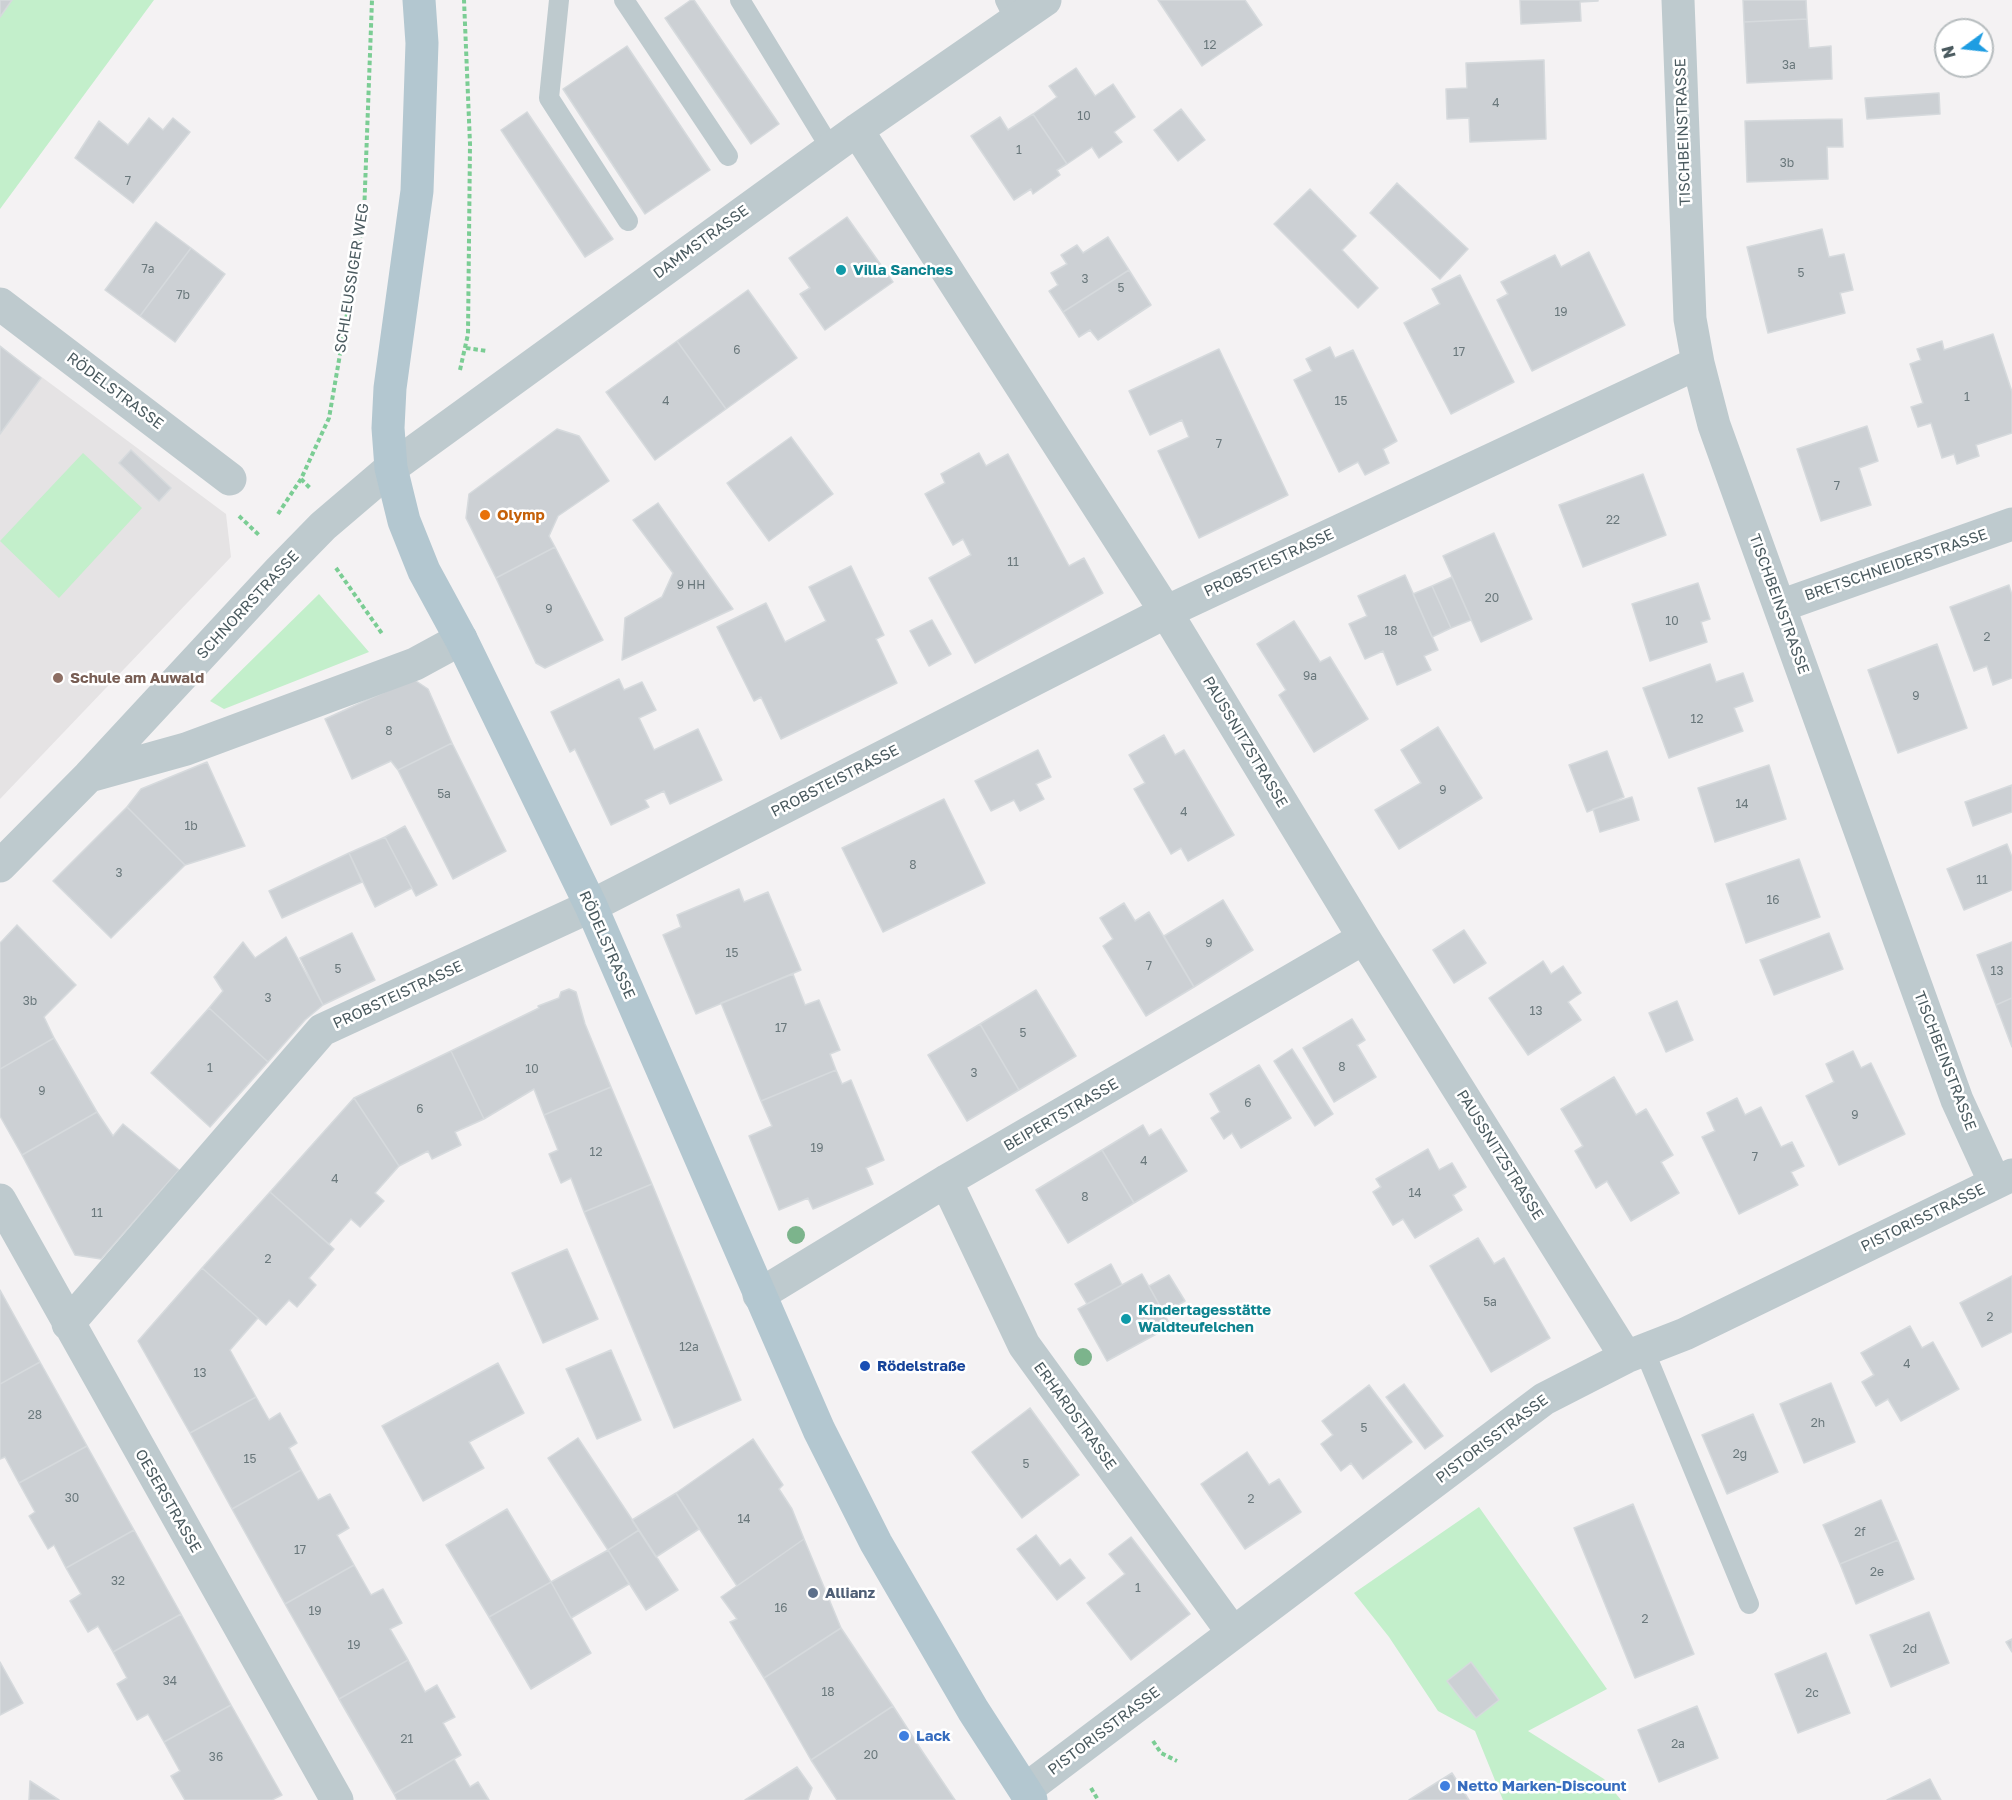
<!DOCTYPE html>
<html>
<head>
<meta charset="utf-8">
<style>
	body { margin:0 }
	#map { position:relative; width:2012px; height:1800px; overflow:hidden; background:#f4f2f3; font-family:"Golos Text",sans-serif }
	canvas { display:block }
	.north { position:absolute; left:1934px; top:18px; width:60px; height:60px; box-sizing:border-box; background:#fff; border:2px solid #b7bdbf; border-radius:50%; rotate:255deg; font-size:16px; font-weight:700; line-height:24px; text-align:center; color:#4a5a5f }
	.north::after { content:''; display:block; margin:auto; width:21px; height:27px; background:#1e9de2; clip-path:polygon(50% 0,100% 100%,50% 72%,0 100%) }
</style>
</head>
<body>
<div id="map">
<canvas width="2012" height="1800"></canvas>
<div class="north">N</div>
</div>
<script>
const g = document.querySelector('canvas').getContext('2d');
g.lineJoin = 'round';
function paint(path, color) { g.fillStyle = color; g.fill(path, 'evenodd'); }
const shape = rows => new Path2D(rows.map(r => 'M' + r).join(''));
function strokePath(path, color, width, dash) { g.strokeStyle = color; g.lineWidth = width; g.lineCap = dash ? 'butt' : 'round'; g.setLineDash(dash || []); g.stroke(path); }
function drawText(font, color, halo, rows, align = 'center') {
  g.font = font + ' "Golos Text",sans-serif'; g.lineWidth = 5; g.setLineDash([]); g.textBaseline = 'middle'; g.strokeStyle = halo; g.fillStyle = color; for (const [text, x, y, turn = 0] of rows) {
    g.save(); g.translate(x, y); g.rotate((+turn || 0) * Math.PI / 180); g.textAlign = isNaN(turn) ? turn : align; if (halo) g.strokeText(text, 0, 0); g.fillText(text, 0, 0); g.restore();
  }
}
const education = shape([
	[0,346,226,514,231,557,0,799]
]);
const green = shape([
	[12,0,154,0,0,209,0,17],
	[83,453,142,508,59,598,0,541],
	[319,594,369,652,224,709,210,701],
	[1479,1507,1607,1689,1528,1731,1604,1779,1621,1800,1503,1800,1475,1731,1438,1711,1389,1637,1354,1593]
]);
const building = shape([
	[0,0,12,0,0,17,0,0],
	[691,0,694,0,779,124,751,144,665,18,691,0],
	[1158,0,1245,0,1262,25,1202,66,1158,0],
	[1520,0,1598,0,1598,1,1580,2,1581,21,1521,24,1520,0],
	[1743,0,1806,0,1807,19,1744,22,1743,0],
	[1807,19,1809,48,1831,46,1832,79,1747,83,1744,22,1807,19],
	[627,46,710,170,645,214,563,89,627,46],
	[1544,60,1546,139,1470,142,1469,118,1447,119,1446,89,1467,88,1466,63,1544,60],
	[1076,68,1095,96,1113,84,1135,117,1114,132,1122,142,1099,158,1092,147,1067,164,1033,114,1057,97,1049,86,1076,68],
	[1939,93,1940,114,1867,119,1865,98,1939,93],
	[1181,109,1205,140,1178,161,1154,130,1181,109],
	[527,112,613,239,585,257,501,130,527,112],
	[1033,114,1067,164,1057,170,1060,175,1033,194,1031,189,1014,200,971,136,1000,117,1008,130,1033,114],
	[149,118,163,130,173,118,190,132,133,203,75,158,99,121,128,145,149,118],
	[1842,119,1843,147,1827,147,1828,179,1747,182,1745,121,1842,119],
	[1397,183,1468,249,1440,279,1370,213,1397,183],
	[1310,189,1356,236,1342,250,1378,288,1358,308,1274,224,1310,189],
	[847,217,893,282,825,330,800,294,810,288,789,258,847,217],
	[156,222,191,248,140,316,105,290,156,222],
	[1822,229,1829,257,1844,254,1853,290,1840,293,1845,313,1768,333,1747,247,1822,229],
	[1108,237,1129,270,1063,312,1049,291,1058,285,1051,273,1067,264,1061,255,1077,245,1083,253,1108,237],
	[191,248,225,274,175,342,140,316,191,248],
	[1589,252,1625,325,1532,371,1497,300,1508,294,1501,282,1555,255,1561,267,1589,252],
	[1129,270,1151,305,1098,340,1090,330,1079,337,1063,312,1129,270],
	[1460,275,1514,382,1451,414,1404,323,1440,304,1432,289,1460,275],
	[748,290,797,358,726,409,677,341,748,290],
	[1993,334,2012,392,2012,433,1976,445,1979,456,1957,464,1954,454,1942,458,1931,423,1918,427,1911,407,1923,403,1910,364,1921,360,1917,349,1942,341,1944,350,1993,334],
	[677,341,726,409,655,460,606,392,677,341],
	[0,346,41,378,0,434,0,346],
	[1330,347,1335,358,1353,350,1397,441,1383,449,1389,463,1365,475,1358,462,1339,472,1294,380,1312,371,1306,359,1330,347],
	[1219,349,1288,495,1199,538,1158,451,1189,437,1182,420,1150,435,1129,391,1219,349],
	[1867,426,1878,461,1859,468,1871,505,1821,521,1797,449,1867,426],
	[557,429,579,436,609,481,558,516,549,536,555,547,496,578,466,518,469,494,557,429],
	[791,437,833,494,769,541,727,483,791,437],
	[131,450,171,488,159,501,119,463,131,450],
	[979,453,986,466,1008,454,1069,566,1084,558,1103,593,975,663,929,578,971,555,963,539,953,545,925,494,945,483,941,474,979,453],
	[1643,474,1666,535,1583,567,1559,505,1643,474],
	[658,503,733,609,622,660,625,618,662,597,673,573,633,520,658,503],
	[1494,533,1532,619,1481,642,1443,556,1494,533],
	[555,547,603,640,545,668,536,663,496,578,555,547],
	[851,566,884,635,876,639,897,683,781,739,761,697,754,701,717,627,766,603,785,642,826,621,809,587,851,566],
	[1405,575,1438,650,1424,656,1431,670,1397,685,1383,651,1365,659,1349,624,1367,616,1358,596,1405,575],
	[1452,577,1471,620,1451,628,1432,586,1452,577],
	[1698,583,1710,619,1701,622,1707,642,1650,661,1632,604,1698,583],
	[2009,585,2012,595,2012,678,1993,685,1987,666,1974,671,1950,607,2009,585],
	[1432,586,1451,628,1432,637,1413,594,1432,586],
	[932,620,951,654,929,666,910,631,932,620],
	[1294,621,1320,662,1330,657,1368,719,1314,752,1279,695,1286,690,1257,644,1294,621],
	[1937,644,1967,728,1898,753,1868,670,1937,644],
	[1710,664,1716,682,1743,673,1753,701,1734,708,1743,731,1669,758,1643,688,1710,664],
	[413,679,428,689,452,743,398,770,391,761,352,779,325,719,413,679],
	[619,679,624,690,642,682,656,710,639,718,654,750,698,729,722,780,670,804,664,791,645,800,649,807,611,825,575,749,570,752,551,712,619,679],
	[1438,727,1482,798,1399,849,1375,810,1421,783,1401,750,1438,727],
	[1164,735,1175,755,1184,750,1234,835,1188,861,1181,848,1171,854,1134,789,1145,783,1129,755,1164,735],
	[452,743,506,851,453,879,398,770,452,743],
	[1038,750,1051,777,1036,784,1044,799,1020,811,1014,800,991,811,975,781,1038,750],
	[1607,751,1624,797,1587,812,1569,765,1607,751],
	[207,762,245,846,185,865,127,807,141,789,207,762],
	[1769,765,1786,819,1715,842,1698,788,1769,765],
	[2012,785,2012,812,1973,826,1965,802,2012,785],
	[1632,797,1639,820,1600,832,1593,809,1632,797],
	[944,799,985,883,883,932,842,848,944,799],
	[127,807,185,865,111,938,53,881,127,807],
	[405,826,437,885,416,896,385,837,405,826],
	[385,837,412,888,375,907,349,853,385,837],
	[2007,844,2012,857,2012,890,1964,910,1947,869,2007,844],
	[349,853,362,882,282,918,269,891,349,853],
	[1799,859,1820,917,1746,943,1726,884,1799,859],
	[739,889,744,902,768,892,801,970,696,1014,663,935,681,927,677,915,739,889],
	[1223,900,1253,950,1194,987,1164,936,1223,900],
	[1124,903,1135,921,1149,912,1194,987,1146,1016,1103,946,1113,939,1100,918,1124,903],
	[17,925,76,985,44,1017,54,1038,0,1069,0,943,17,925],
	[1464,930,1486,963,1454,983,1433,950,1464,930],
	[352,933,375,980,323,1005,300,958,352,933],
	[1829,933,1843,969,1774,995,1760,960,1829,933],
	[286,937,323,1005,305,1020,268,1062,209,1008,223,991,214,977,243,942,255,958,286,937],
	[2012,942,2012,998,1996,1005,1977,955,2012,942],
	[1543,961,1551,974,1563,966,1581,993,1568,1002,1581,1020,1528,1055,1489,998,1543,961],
	[793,974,805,1005,819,1000,840,1050,830,1054,836,1070,761,1101,721,1003,793,974],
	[569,989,576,992,585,1024,611,1087,544,1115,534,1089,484,1119,451,1051,539,1008,538,1006,559,998,561,992,569,989],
	[1036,990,1076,1056,1019,1090,980,1024,1036,990],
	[2012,998,2012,1047,1996,1005,2012,998],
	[1677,1001,1693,1040,1666,1052,1649,1013,1677,1001],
	[209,1008,268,1062,210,1127,151,1073,209,1008],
	[1352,1019,1365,1040,1357,1045,1376,1077,1334,1102,1303,1048,1352,1019],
	[980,1024,1019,1090,967,1121,928,1055,980,1024],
	[54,1038,97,1112,22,1155,0,1116,0,1069,54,1038],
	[1292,1049,1333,1114,1315,1126,1274,1061,1292,1049],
	[451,1051,484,1119,455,1132,461,1145,432,1159,428,1151,399,1166,354,1098,451,1051],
	[1853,1051,1861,1068,1871,1063,1905,1134,1839,1165,1806,1096,1834,1082,1826,1064,1853,1051],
	[1259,1065,1291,1118,1241,1148,1232,1133,1224,1139,1211,1118,1220,1112,1210,1094,1259,1065],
	[836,1070,842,1084,851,1080,884,1160,866,1168,873,1184,813,1209,808,1198,779,1210,749,1136,772,1126,761,1101,836,1070],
	[1614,1077,1636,1115,1646,1109,1673,1155,1661,1162,1679,1193,1631,1221,1607,1181,1596,1188,1575,1151,1583,1146,1561,1109,1614,1077],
	[611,1087,652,1184,584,1212,571,1178,561,1183,549,1154,558,1150,544,1115,611,1087],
	[354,1098,399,1166,375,1193,384,1201,360,1227,351,1219,329,1244,270,1192,354,1098],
	[1737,1098,1745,1115,1761,1107,1781,1147,1792,1142,1804,1166,1791,1172,1798,1185,1739,1214,1702,1137,1715,1131,1707,1113,1737,1098],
	[97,1112,113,1136,123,1124,179,1170,101,1259,75,1255,22,1155,97,1112],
	[1143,1125,1149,1136,1161,1129,1187,1171,1134,1203,1102,1150,1143,1125],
	[1428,1149,1439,1170,1452,1163,1466,1187,1453,1195,1462,1210,1415,1238,1403,1219,1393,1225,1373,1192,1381,1187,1376,1179,1428,1149],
	[1102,1150,1134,1203,1068,1243,1036,1190,1102,1150],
	[652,1184,741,1400,674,1428,584,1212,652,1184],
	[270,1192,334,1249,309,1278,316,1285,297,1307,289,1300,266,1325,202,1268,270,1192],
	[1478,1238,1494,1264,1504,1258,1550,1338,1491,1372,1430,1266,1478,1238],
	[567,1249,598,1319,543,1343,512,1273,567,1249],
	[1111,1264,1122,1285,1087,1304,1075,1284,1111,1264],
	[202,1268,258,1318,230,1350,256,1397,190,1433,138,1341,202,1268],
	[1142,1274,1171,1326,1107,1361,1078,1309,1142,1274],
	[1169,1275,1185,1301,1164,1313,1149,1286,1169,1275],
	[2012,1276,2012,1332,1982,1347,1960,1303,2012,1276],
	[0,1290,40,1362,0,1384,0,1290],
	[1910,1326,1922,1348,1933,1342,1959,1389,1901,1421,1888,1399,1876,1406,1862,1382,1874,1375,1861,1353,1910,1326],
	[611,1350,641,1420,597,1439,566,1369,611,1350],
	[40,1362,87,1446,19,1483,5,1457,0,1459,0,1384,40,1362],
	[498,1363,524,1413,469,1442,484,1468,423,1501,382,1426,498,1363],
	[1831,1383,1855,1442,1804,1463,1780,1404,1831,1383],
	[1404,1384,1443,1436,1425,1449,1386,1397,1404,1384],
	[1369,1385,1412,1442,1363,1479,1351,1463,1341,1471,1321,1444,1333,1435,1322,1421,1369,1385],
	[256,1397,269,1420,280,1413,297,1443,289,1448,301,1470,232,1509,190,1433,256,1397],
	[1030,1408,1079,1475,1022,1518,972,1452,1030,1408],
	[1753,1414,1778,1472,1727,1494,1702,1435,1753,1414],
	[578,1438,639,1530,608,1550,548,1458,578,1438],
	[753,1439,783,1485,779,1489,792,1509,804,1539,737,1586,676,1493,753,1439],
	[87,1446,134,1530,66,1568,54,1545,48,1549,29,1516,35,1512,19,1483,87,1446],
	[1247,1452,1269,1485,1279,1479,1301,1512,1245,1549,1201,1484,1247,1452],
	[301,1470,318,1500,330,1494,349,1528,337,1535,354,1565,285,1604,232,1509,301,1470],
	[676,1493,699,1529,656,1557,632,1520,676,1493],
	[1881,1500,1898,1540,1840,1564,1823,1525,1881,1500],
	[1633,1504,1694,1654,1635,1678,1574,1528,1633,1504],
	[507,1509,551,1582,489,1617,446,1545,507,1509],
	[134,1530,181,1614,113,1652,98,1626,88,1632,70,1601,81,1594,66,1568,134,1530],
	[639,1530,678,1590,646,1610,608,1550,639,1530],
	[1036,1535,1060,1566,1070,1559,1085,1578,1057,1600,1017,1549,1036,1535],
	[1131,1537,1190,1614,1131,1660,1087,1603,1125,1574,1109,1554,1131,1537],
	[804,1539,841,1628,764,1678,730,1622,737,1619,721,1597,804,1539],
	[1898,1540,1914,1579,1856,1604,1840,1564,1898,1540],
	[608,1550,629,1584,571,1618,551,1582,608,1550],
	[354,1565,371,1595,383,1589,402,1623,390,1629,408,1660,339,1699,285,1604,354,1565],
	[551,1582,591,1653,531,1689,489,1617,551,1582],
	[1929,1612,1949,1663,1891,1687,1870,1635,1929,1612],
	[181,1614,231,1705,164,1742,148,1714,137,1720,117,1684,127,1678,113,1652,181,1614],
	[841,1628,893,1706,811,1760,764,1678,841,1628],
	[2012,1639,2012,1652,2006,1642,2012,1639],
	[1826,1653,1850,1713,1798,1733,1775,1674,1826,1653],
	[408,1660,425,1692,437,1685,455,1717,443,1723,461,1755,394,1794,339,1699,408,1660],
	[0,1662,23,1703,0,1715,0,1662],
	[1471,1662,1499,1700,1476,1718,1447,1681,1471,1662],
	[231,1705,282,1795,272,1800,185,1800,171,1776,180,1771,164,1742,231,1705],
	[893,1706,922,1751,955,1800,837,1800,811,1760,893,1706],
	[1697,1706,1718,1758,1659,1782,1638,1730,1697,1706],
	[454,1759,470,1787,478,1782,489,1800,397,1800,394,1794,454,1759],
	[797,1767,812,1788,808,1800,745,1800,797,1767],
	[1452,1773,1469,1800,1409,1800,1452,1773],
	[1930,1779,1941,1800,1887,1800,1930,1779],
	[30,1781,59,1800,29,1800,30,1781]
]);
const path = shape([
	[466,348,487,351],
	[460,370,468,334,470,144,464,0],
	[301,479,311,489],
	[278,514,301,479,329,418,364,215,372,0],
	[239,516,260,536],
	[336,568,383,635],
	[1153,1741,1161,1753,1177,1761],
	[1091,1788,1098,1800]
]);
const lane = shape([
	[559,0,549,98,628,221],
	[624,0,728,156],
	[740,0,831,149],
	[1005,0,1015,20],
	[1645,1352,1749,1604]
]);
const street = shape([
	[1678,0,1690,319,1698,363,1714,425,1957,1100,1995,1183],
	[857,130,1166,612,1364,938,1626,1357],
	[0,304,230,479],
	[1780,606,2012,524],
	[89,776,186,749,415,664,461,639],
	[0,866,89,776,280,570,323,526,391,468,857,130,1045,0],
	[946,1181,1024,1345,1233,1633],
	[0,1200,337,1800],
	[759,1295,946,1181,1364,938],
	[68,1324,322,1030,591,906,1166,612,1698,363],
	[1025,1790,1544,1399,1626,1357,1685,1334,2012,1175]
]);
const primary = shape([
	[419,0,422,43,417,191,390,388,388,428,391,468,404,521,424,571,461,639,591,906,819,1430,876,1543,973,1710,1031,1800]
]);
const trees = [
	[796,1235],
	[1083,1357]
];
const markers = [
	[841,270,6,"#0f9aa8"],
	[485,515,6,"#e8710a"],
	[58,678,6,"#8d6e63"],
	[1126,1319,6,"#0f9aa8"],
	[865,1366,6,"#1a4fb4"],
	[813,1593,6,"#5c6f8a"],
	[904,1736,6,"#3f7fe0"],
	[1445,1786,6,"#3f7fe0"]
];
const numberNames = [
	["12",1210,45],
	["3a",1789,65],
	["4",1496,103],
	["10",1084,116],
	["1",1019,150],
	["3b",1787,163],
	["7",128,181],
	["7a",148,269],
	["5",1801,273],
	["3",1085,279],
	["5",1121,288],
	["7b",183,295],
	["19",1561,312],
	["6",737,350],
	["17",1459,352],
	["1",1967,397],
	["4",666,401],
	["15",1341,401],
	["7",1219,444],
	["7",1837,486],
	["22",1613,520],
	["11",1013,562],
	["9 HH",691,585],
	["20",1492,598],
	["9",549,609],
	["10",1672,621],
	["18",1391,631],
	["2",1987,637],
	["9a",1310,676],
	["9",1916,696],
	["12",1697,719],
	["8",389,731],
	["9",1443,790],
	["5a",444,794],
	["14",1742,804],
	["4",1184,812],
	["1b",191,826],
	["8",913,865],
	["3",119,873],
	["11",1982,880],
	["16",1773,900],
	["9",1209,943],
	["15",732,953],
	["7",1149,966],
	["5",338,969],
	["13",1997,971],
	["3",268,998],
	["3b",30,1001],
	["13",1536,1011],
	["17",781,1028],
	["5",1023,1033],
	["8",1342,1067],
	["1",210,1068],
	["10",532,1069],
	["3",974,1073],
	["9",42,1091],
	["6",1248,1103],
	["6",420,1109],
	["9",1855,1115],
	["19",817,1148],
	["12",596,1152],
	["7",1755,1157],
	["4",1144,1161],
	["4",335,1179],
	["14",1415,1193],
	["8",1085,1197],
	["11",97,1213],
	["2",268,1259],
	["5a",1490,1302],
	["2",1990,1317],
	["12a",689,1347],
	["4",1907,1364],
	["13",200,1373],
	["28",35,1415],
	["2h",1818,1423],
	["5",1364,1428],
	["2g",1740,1454],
	["15",250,1459],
	["5",1026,1464],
	["30",72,1498],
	["2",1251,1499],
	["14",744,1519],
	["2f",1860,1532],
	["17",300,1550],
	["2e",1877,1572],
	["32",118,1581],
	["1",1138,1588],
	["16",781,1608],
	["19",315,1611],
	["2",1645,1619],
	["19",354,1645],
	["2d",1910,1649],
	["34",170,1681],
	["18",828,1692],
	["2c",1812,1693],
	["21",407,1739],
	["2a",1678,1744],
	["20",871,1755],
	["36",216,1757]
];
const streetNames = [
	["TISCHBEINSTRASSE",1683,132,-92],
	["DAMMSTRASSE",701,242,-36],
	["SCHLEUSSIGER WEG",352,278,-81],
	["RÖDELSTRASSE",115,391,37],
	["PROBSTEISTRASSE",1269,563,-25],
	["BRETSCHNEIDERSTRASSE",1896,565,-19],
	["TISCHBEINSTRASSE",1779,604,70],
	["SCHNORRSTRASSE",248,605,-47],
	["PAUSSNITZSTRASSE",1245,742,59],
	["PROBSTEISTRASSE",835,781,-27],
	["RÖDELSTRASSE",607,945,66],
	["PROBSTEISTRASSE",398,995,-25],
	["TISCHBEINSTRASSE",1945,1061,69],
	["BEIPERTSTRASSE",1061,1115,-30],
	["PAUSSNITZSTRASSE",1500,1155,58],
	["PISTORISSTRASSE",1923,1218,-26],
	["ERHARDSTRASSE",1075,1416,54],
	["PISTORISSTRASSE",1492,1439,-37],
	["OESERSTRASSE",168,1501,60],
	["PISTORISSTRASSE",1104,1731,-37]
];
const cultureNames = [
	["Villa Sanches",853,270],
	["Kindertagesstätte",1138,1310],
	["Waldteufelchen",1138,1327]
];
const foodNames = [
	["Olymp",497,515]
];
const educationNames = [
	["Schule am Auwald",70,678]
];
const transitNames = [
	["Rödelstraße",877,1366]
];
const serviceNames = [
	["Allianz",825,1593]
];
const shopNames = [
	["Lack",916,1736],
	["Netto Marken-Discount",1457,1786]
];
paint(education, '#e5e3e4');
paint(green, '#c3efcb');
paint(building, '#ccd0d4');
strokePath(building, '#d6dadd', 1.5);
strokePath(path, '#7bcd94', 4, [4.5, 3]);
strokePath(lane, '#becace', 20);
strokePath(street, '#becace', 33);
strokePath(primary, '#b3c7d0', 33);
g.fillStyle = '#7cb48c';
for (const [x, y] of trees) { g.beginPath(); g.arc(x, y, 9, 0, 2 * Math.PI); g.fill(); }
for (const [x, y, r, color] of markers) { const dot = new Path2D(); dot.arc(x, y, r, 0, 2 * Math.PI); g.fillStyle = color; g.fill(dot); strokePath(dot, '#fff', 2); }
drawText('12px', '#6a787c', null, numberNames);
drawText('15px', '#4a5a5f', '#fff', streetNames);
drawText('bold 15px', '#0d838f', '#fff', cultureNames, 'left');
drawText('bold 15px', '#c56008', '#fff', foodNames, 'left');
drawText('bold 15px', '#785e54', '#fff', educationNames, 'left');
drawText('bold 15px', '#164399', '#fff', transitNames, 'left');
drawText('bold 15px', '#4e5e75', '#fff', serviceNames, 'left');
drawText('bold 15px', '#366cbe', '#fff', shopNames, 'left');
</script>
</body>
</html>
